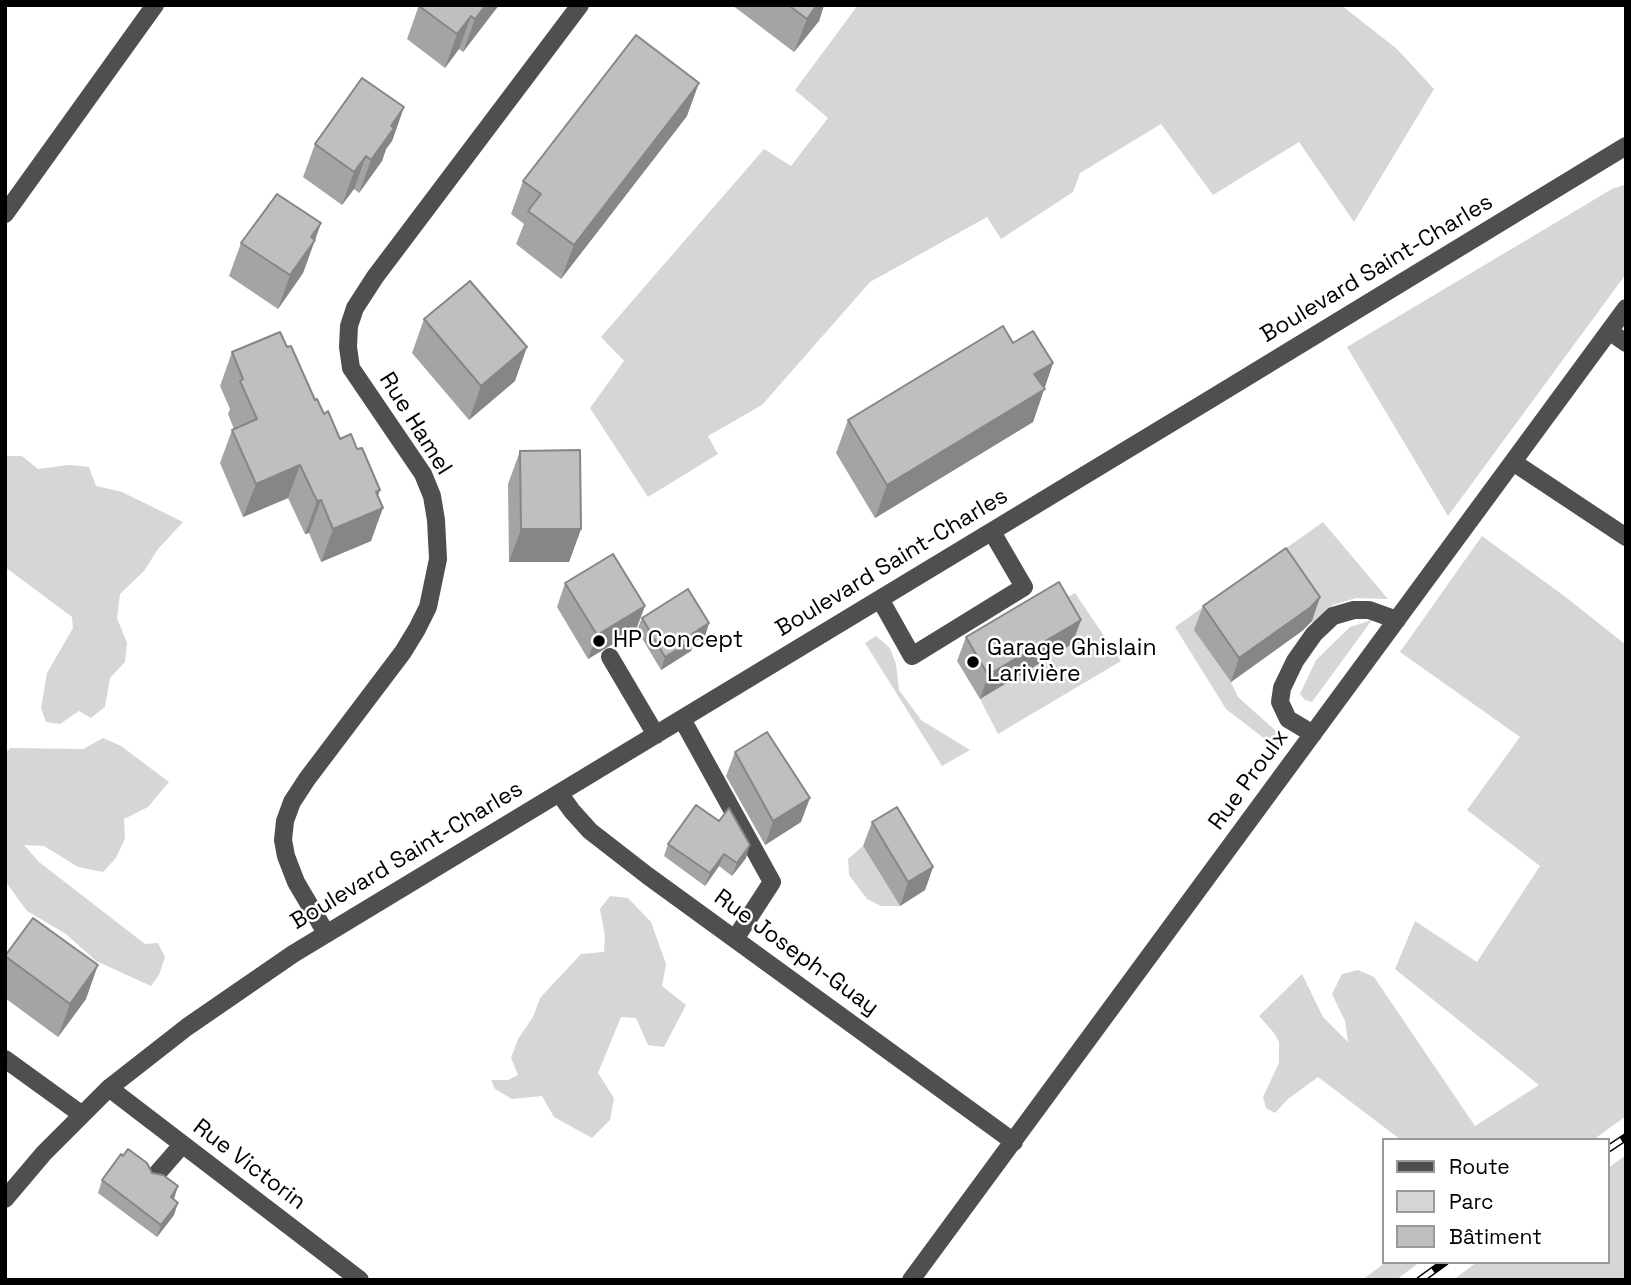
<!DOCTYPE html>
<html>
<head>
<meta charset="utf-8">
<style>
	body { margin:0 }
	#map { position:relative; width:1631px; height:1285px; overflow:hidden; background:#fff; font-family:"Space Grotesk",sans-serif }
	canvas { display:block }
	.frame { position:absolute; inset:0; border:7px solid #000; pointer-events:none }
	.legend { position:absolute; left:1382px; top:1138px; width:228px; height:126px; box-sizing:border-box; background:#fff; border:2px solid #999; margin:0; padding:9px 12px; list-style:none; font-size:21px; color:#000 }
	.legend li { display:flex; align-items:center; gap:14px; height:35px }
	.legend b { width:35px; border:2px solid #999 }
</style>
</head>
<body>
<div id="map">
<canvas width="1631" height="1285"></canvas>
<div class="frame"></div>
<ul class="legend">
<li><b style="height:9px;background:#4f4f4f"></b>Route</li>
<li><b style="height:19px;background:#d6d6d6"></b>Parc</li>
<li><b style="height:19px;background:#bfbfbf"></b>Bâtiment</li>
</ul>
</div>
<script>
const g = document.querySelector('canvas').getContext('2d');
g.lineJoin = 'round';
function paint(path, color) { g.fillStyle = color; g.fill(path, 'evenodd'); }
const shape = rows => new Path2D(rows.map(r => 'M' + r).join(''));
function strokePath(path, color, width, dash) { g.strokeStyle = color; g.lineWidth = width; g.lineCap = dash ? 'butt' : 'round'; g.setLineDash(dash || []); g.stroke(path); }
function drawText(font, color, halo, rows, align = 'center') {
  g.font = font + ' "Space Grotesk",sans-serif'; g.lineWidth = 5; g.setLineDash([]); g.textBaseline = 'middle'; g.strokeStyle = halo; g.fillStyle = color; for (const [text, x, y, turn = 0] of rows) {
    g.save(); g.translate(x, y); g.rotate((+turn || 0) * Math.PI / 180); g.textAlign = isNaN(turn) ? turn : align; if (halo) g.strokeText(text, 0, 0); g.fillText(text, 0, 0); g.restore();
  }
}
const green = shape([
	[858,5,1341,5,1397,49,1434,89,1354,222,1299,142,1213,195,1161,124,1080,173,1073,192,1001,239,987,217,870,282,762,405,708,436,718,454,648,497,590,408,624,361,601,337,764,149,791,166,828,118,795,90],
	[1624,185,1626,274,1448,516,1347,347,1612,189],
	[5,456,22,456,38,469,69,465,89,467,96,486,122,492,183,522,158,549,144,571,120,594,117,618,127,643,125,662,110,678,105,707,91,718,79,711,60,724,46,722,41,708,47,673,73,628,72,617,5,567],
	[1323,522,1388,599,1356,598,1333,605,1313,623,1277,572,1195,629,1231,682,1238,697,1285,739,1278,749,1226,709,1175,627],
	[1482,536,1567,598,1626,645,1626,1116,1593,1140,1401,1140,1318,1077,1288,1099,1275,1113,1266,1108,1263,1097,1279,1063,1279,1042,1274,1033,1259,1016,1302,974,1323,1017,1348,1042,1345,1021,1332,994,1342,974,1358,970,1374,977,1475,1126,1539,1085,1395,969,1415,921,1477,962,1540,866,1467,810,1520,737,1400,652],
	[1075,593,1121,661,998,734,980,699,1072,644,1050,606],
	[1372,620,1312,702,1305,700,1300,694,1316,660,1350,627],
	[876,636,890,648,896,664,899,690,921,720,970,750,942,766,865,643],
	[103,738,121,746,169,782,148,807,124,819,125,838,116,858,103,872,78,867,44,846,24,845,39,862,145,944,158,943,165,957,159,975,151,986,96,961,66,934,27,911,5,881,5,754,10,748,83,749],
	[863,846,900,906,881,906,867,899,849,875,848,859],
	[610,896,628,898,651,922,666,964,662,986,686,1005,664,1047,648,1045,636,1018,621,1017,598,1073,614,1098,610,1120,592,1138,554,1117,542,1096,512,1099,495,1089,491,1080,508,1080,518,1075,511,1058,518,1039,533,1017,540,998,581,954,604,952,605,936,600,909],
	[1626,1155,1626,1280,1453,1280,1477,1262,1608,1262,1608,1168],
	[1386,1262,1420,1262,1396,1280,1362,1280]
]);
const minor = shape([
	[5,214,155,5],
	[1609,331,1626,343],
	[1513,462,1626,537],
	[880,599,912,656,1024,587,992,532],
	[610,657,656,735],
	[682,719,772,882,735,939],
	[1313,734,1288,719,1280,702,1282,688,1295,661,1314,634,1333,616,1354,610,1369,610,1397,620],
	[559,793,572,811,590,831,648,876,1014,1142],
	[326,933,296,882,286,856,283,840,285,821,292,802,307,779,403,652,417,629,428,607,438,559,436,520,432,496,423,474,351,368,348,347,349,326,355,308,375,277,580,5],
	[5,1059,81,1114],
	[109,1088,360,1280],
	[154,1177,182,1145],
	[5,1199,44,1153,109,1088,187,1027,293,954,1209,400,1626,146],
	[911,1280,1626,308]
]);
const rail = shape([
	[1608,1149,1626,1137],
	[1420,1280,1445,1262]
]);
const wall = shape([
	[419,5,499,5,463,52,459,49,445,68,407,39],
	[732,5,824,5,819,21,794,52],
	[404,107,392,141,386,149,382,161,359,193,354,189,342,205,303,177,315,144],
	[687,116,561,279,516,244,524,224,511,214,523,181],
	[321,223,303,273,278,309,229,276,241,243],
	[424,319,515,381,469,420,412,353],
	[1013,343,1053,363,1033,422,875,518,836,453,848,420],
	[287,347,315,400,378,497,371,541,321,562,309,533,305,534,288,498,243,517,220,463,232,430,234,429,228,414,230,409,220,386,232,352],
	[520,451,581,529,569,562,509,562,508,484],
	[565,583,636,630,588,659,557,607],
	[1203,606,1312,621,1302,631,1231,682,1194,630],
	[642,618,709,623,705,636,694,642,691,651,661,670,637,630],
	[1081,620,1072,644,980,699,957,661,966,637],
	[735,752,801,822,765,845,726,776],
	[872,822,933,867,925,890,900,906,863,846],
	[668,844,746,858,732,876,719,866,705,886,664,856],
	[5,956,86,999,58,1037,5,998],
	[152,1173,174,1199,174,1215,157,1237,98,1193,102,1180]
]);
const shadedWall = shape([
	[486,5,499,5,463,52,475,19],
	[817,5,824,5,819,21,794,52,807,19],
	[471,16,459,49,445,68,457,34],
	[699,83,687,116,561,279,574,245],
	[404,107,392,141,386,149,382,161,359,193,371,160,391,126],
	[366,156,354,189,342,205,354,172],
	[321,223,303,273,278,309,290,275,311,237],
	[527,347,515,381,469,420,481,386],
	[1053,363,1033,422,875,518,887,485,1034,374],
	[300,465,288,498,243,517,256,484],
	[380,490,372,512,383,508,371,541,321,562,333,529,376,492],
	[321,500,309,533,305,534,317,501],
	[521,529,581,529,569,562,509,562],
	[1320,597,1312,621,1302,631,1231,682,1239,658],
	[645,606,636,630,588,659,597,635],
	[1081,620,1072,644,980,699,988,675],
	[709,623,705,636,694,642,691,651,661,670,665,657,692,634],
	[810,798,801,822,765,845,773,821],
	[750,845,746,858,732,876,737,863],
	[724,854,719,866,705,886,710,873],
	[933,867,925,890,900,906,908,882],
	[98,965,86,999,58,1037,70,1004],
	[178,1186,174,1199,171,1197],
	[178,1203,174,1215,157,1237,161,1225]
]);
const building = shape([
	[486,5,475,19,471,16,457,34,419,6,486,5],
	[788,5,817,5,807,19,788,5],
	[636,35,699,83,574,245,528,211,541,194,523,181,636,35],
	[362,78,404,107,391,126,394,128,371,160,366,156,354,172,315,144,362,78],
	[277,194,321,223,311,237,315,240,290,275,241,243,277,194],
	[470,281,527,347,481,386,424,319,470,281],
	[1003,326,1013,343,1033,331,1053,363,1034,374,1045,389,887,485,848,420,1003,326],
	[280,332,287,347,291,346,315,400,317,399,324,414,328,411,340,439,351,434,357,449,362,448,380,490,376,492,383,508,333,529,321,500,317,501,300,465,256,484,232,430,257,419,240,381,243,379,232,352,280,332],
	[580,450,581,529,521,529,520,451,580,450],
	[1286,548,1320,597,1311,607,1239,658,1203,606,1286,548],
	[613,554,645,606,597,635,565,583,613,554],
	[1059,582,1081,620,988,675,966,637,1059,582],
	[688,589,709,623,692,634,695,639,665,657,642,618,688,589],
	[767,732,810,798,773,821,735,752,767,732],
	[696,805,719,821,729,808,750,845,737,863,724,854,710,873,668,844,696,805],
	[897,807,933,867,908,882,872,822,897,807],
	[33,918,98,965,70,1004,5,956,33,918],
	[128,1149,147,1163,152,1173,163,1175,178,1186,171,1197,178,1203,161,1225,102,1180,121,1154,123,1156,128,1149]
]);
const markers = [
	[599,641,7,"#000"],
	[973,662,7,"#000"]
];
const streetNames = [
	["Boulevard Saint-Charles",1377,269,-31],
	["Rue Hamel",415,424,58],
	["Boulevard Saint-Charles",892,563,-31],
	["Rue Proulx",1249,780,-54],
	["Boulevard Saint-Charles",407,856,-31],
	["Rue Joseph-Guay",796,953,36],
	["Rue Victorin",249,1165,37]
];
const poiNames = [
	["HP Concept",613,641],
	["Garage Ghislain",987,649],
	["Larivière",987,675]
];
paint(green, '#d6d6d6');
strokePath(minor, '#4f4f4f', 18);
strokePath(rail, '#000', 8);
strokePath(rail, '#fff', 5, [16]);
paint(wall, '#a4a4a4');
paint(shadedWall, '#868686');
paint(building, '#bfbfbf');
strokePath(building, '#868686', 2);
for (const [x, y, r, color] of markers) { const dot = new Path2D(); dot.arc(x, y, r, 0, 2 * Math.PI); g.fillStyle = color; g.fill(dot); strokePath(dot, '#fff', 2.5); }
drawText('23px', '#000', '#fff', streetNames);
drawText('23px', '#000', '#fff', poiNames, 'left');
</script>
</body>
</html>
